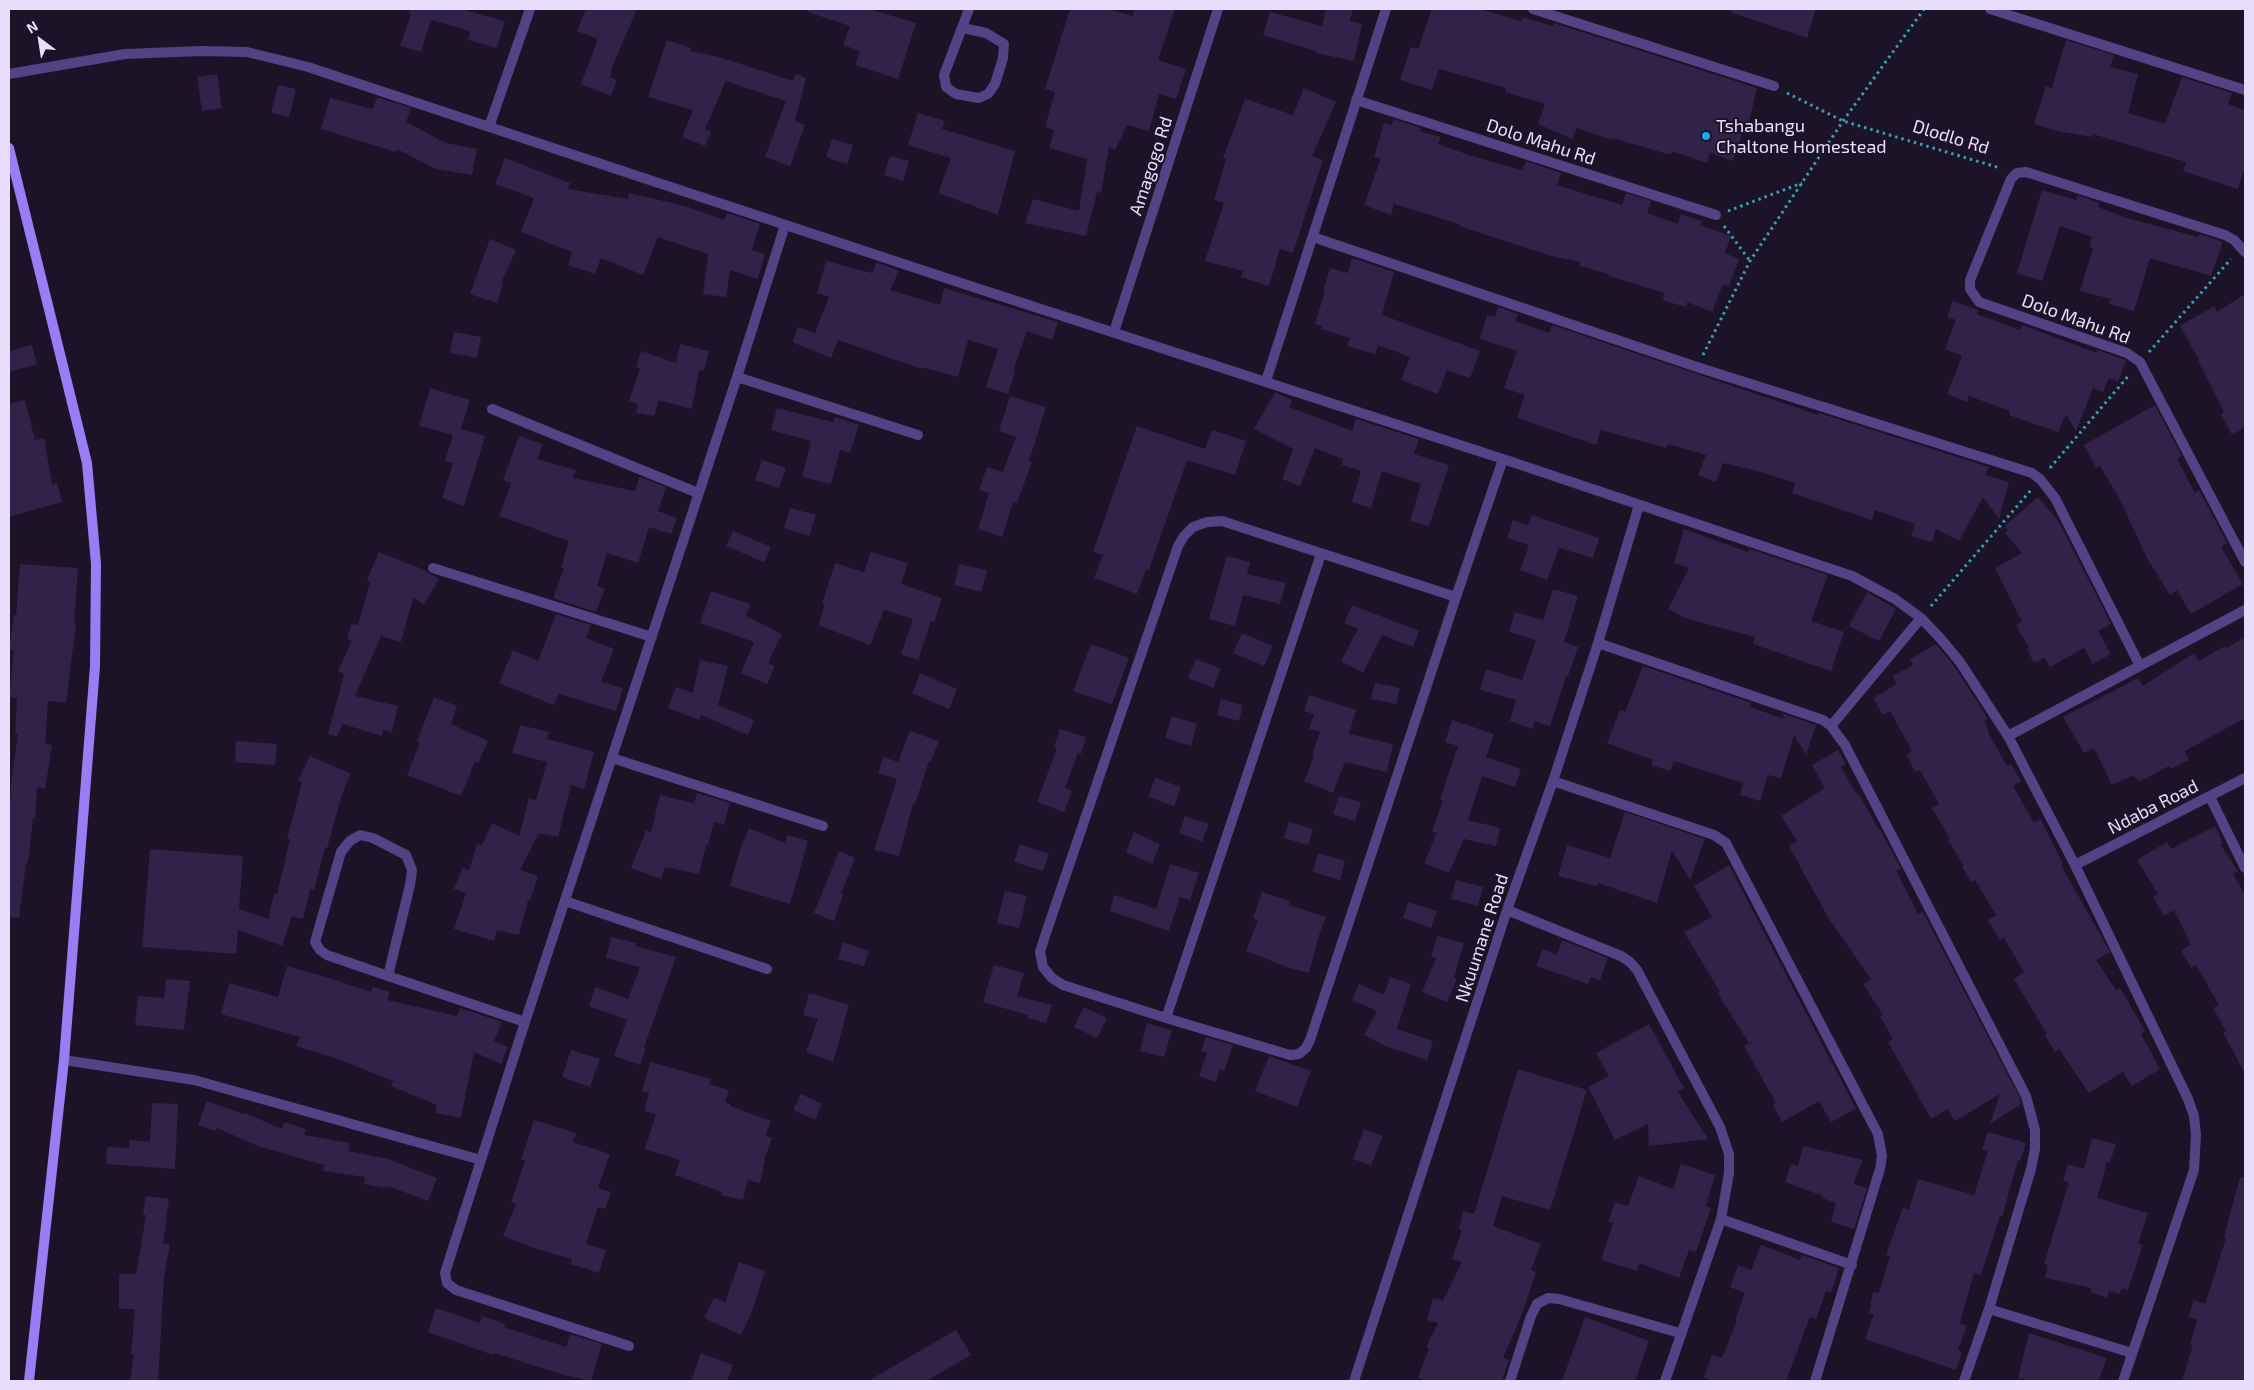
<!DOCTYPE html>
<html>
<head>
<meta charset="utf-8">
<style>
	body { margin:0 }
	#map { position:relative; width:2254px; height:1390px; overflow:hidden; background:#1c1329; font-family:"Exo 2",sans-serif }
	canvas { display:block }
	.frame { position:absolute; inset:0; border:10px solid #e8defc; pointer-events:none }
	.north { position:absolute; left:15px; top:15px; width:50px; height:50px; -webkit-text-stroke:4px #1c1329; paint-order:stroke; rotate:329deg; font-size:14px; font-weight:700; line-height:20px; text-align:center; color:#e8defc }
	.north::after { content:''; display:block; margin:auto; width:18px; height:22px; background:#e8defc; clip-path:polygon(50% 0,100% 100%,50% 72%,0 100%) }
</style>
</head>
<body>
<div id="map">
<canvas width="2254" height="1390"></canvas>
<div class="frame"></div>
<div class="north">N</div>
</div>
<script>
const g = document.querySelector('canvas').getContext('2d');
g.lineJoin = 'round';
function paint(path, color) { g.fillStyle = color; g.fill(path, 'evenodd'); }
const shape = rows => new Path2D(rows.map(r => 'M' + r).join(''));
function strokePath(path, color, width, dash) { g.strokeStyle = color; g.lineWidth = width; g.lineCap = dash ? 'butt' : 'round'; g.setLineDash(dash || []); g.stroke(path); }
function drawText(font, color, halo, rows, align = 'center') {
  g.font = font + ' "Exo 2",sans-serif'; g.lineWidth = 4; g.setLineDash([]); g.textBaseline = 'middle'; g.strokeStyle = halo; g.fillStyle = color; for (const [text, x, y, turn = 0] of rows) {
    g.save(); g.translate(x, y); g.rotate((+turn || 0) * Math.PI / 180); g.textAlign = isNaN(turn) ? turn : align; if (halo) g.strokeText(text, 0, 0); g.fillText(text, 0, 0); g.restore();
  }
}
const building = shape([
	[410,9,461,9,505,21,497,48,468,40,470,31,431,20,421,52,400,46,411,14,409,13],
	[586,9,637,9,613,65,610,77,617,80,611,96,581,84,598,39,577,31],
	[808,9,869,9,916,23,898,79,855,65,860,51,843,45,850,26,808,12],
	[1070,9,1107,9,1133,16,1135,9,1175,9,1158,60,1186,69,1176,99,1159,94,1149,131,1127,125,1115,150,1109,147,1101,193,1097,192,1086,236,1025,223,1033,199,1079,211,1087,159,1049,148,1054,130,1045,127,1055,92,1045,89],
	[1326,9,1353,9,1350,21,1362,24,1354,61,1316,53,1316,51,1263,35,1270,12,1322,26],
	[1432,9,1479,9,1521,21,1522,17,1553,26,1554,23,1757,88,1749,122,1746,122,1733,161,1710,153,1707,163,1672,151,1671,155,1612,138,1612,140,1577,128,1572,139,1538,124,1545,104,1505,92,1506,88,1439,69,1432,90,1400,80,1411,47,1418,49],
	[1731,9,1816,9,1807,38,1730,12],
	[667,40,691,48,690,51,719,57,793,81,796,74,806,78,795,121,805,125,790,166,765,157,786,101,726,81,705,129,711,131,705,146,682,137,693,110,648,97],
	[2066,40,2114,55,2110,67,2138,74,2128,113,2165,124,2182,77,2232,93,2228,104,2245,110,2245,166,2238,189,2183,171,2186,162,2093,134,2092,137,2057,131,2034,124,2046,86,2052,88],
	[217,74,222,108,202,111,197,77],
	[278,85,296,89,289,117,271,113],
	[1304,88,1336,102,1312,156,1323,160,1293,253,1280,249,1269,286,1241,277,1243,271,1205,261,1224,203,1214,200,1226,159,1223,158,1245,99,1293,115],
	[377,97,411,108,406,122,446,143,477,149,472,175,436,169,397,149,396,152,321,129,330,98,373,109],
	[918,113,945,121,942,129,1015,151,998,215,938,193,951,158,908,145],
	[1393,119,1421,128,1420,131,1441,137,1438,144,1472,156,1522,170,1526,161,1561,173,1557,185,1622,205,1626,193,1651,201,1647,213,1678,224,1681,214,1702,221,1700,225,1731,236,1725,253,1739,259,1729,286,1723,284,1712,312,1687,302,1686,307,1662,300,1665,293,1608,276,1609,274,1579,266,1580,262,1551,256,1459,226,1459,224,1394,204,1391,215,1364,205,1381,158,1374,157,1384,123,1392,125],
	[832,139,853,145,847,164,826,157],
	[890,156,909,161,903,181,884,175],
	[505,158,570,183,568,189,628,199,629,193,685,206,724,220,727,213,760,224,752,250,765,254,758,279,730,270,726,297,703,294,708,254,658,237,643,275,601,258,595,274,568,265,572,252,521,232,534,198,495,184],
	[2042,190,2076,200,2077,195,2100,203,2098,207,2127,218,2198,237,2199,234,2223,242,2211,276,2150,258,2134,311,2109,304,2111,299,2080,291,2093,248,2089,247,2092,237,2060,226,2042,281,2017,273],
	[490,239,516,250,501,283,503,284,497,303,470,294],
	[1352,258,1394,272,1382,315,1480,351,1470,378,1447,370,1438,394,1401,380,1410,357,1378,345,1375,354,1347,346,1350,338,1321,329,1322,326,1315,324,1325,291,1323,291,1330,268,1348,273],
	[826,261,872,273,877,262,881,264,899,271,890,290,940,305,944,288,1058,322,1052,340,1027,331,1013,371,1015,372,1008,394,986,387,998,349,968,340,958,377,922,367,922,369,838,340,831,358,792,342,798,327,815,333,829,297,817,293],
	[2245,294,2245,427,2232,435,2221,414,2224,412,2198,361,2199,360,2180,326,2214,306,2217,312],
	[1953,301,1978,310,1977,314,2020,330,2022,325,2097,353,2098,350,2125,360,2126,361,2118,382,2109,378,2103,392,2093,388,2076,431,2066,414,2058,432,2009,415,2010,411,1969,396,1967,402,1947,394,1962,356,1945,349,1956,320,1947,317],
	[1498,307,1518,314,1515,321,1549,333,1552,325,1818,415,1819,413,1989,467,1985,475,2009,482,1999,519,1983,497,1959,541,1936,529,1932,542,1911,536,1915,524,1875,510,1872,520,1792,493,1795,483,1761,472,1723,463,1716,482,1698,475,1706,455,1668,444,1666,448,1601,430,1596,445,1517,418,1525,395,1504,388,1517,351,1480,339,1487,315,1495,317],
	[454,332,481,337,477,358,450,353],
	[680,344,709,351,704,371,699,370,692,409,659,400,654,416,636,413,638,404,629,401,640,369,636,367,641,351,676,363],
	[32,345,37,364,9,372,9,351],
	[430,388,470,400,461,429,485,436,464,506,442,498,453,463,445,461,453,435,419,426],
	[1275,392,1292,400,1289,407,1352,431,1356,419,1419,439,1414,454,1449,465,1429,526,1410,521,1421,484,1382,471,1371,508,1352,502,1361,471,1342,465,1343,459,1315,448,1300,486,1282,479,1293,449,1254,429],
	[1010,396,1046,407,1029,461,1032,462,1017,503,1013,502,1002,537,978,529,989,493,979,490,987,467,1003,472,1016,437,999,431],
	[25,400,35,440,44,438,52,485,57,483,62,502,9,517,9,404],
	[2155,405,2182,456,2177,459,2195,493,2199,490,2227,543,2221,547,2243,584,2191,614,2177,590,2170,595,2147,558,2119,498,2100,466,2096,468,2084,445],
	[777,408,833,422,835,417,859,425,850,453,840,450,831,484,802,477,811,441,771,430],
	[1137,426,1205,449,1212,430,1246,441,1235,475,1187,460,1149,570,1146,569,1137,594,1094,578,1103,555,1093,552],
	[519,436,543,444,537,459,576,470,573,478,635,491,639,477,666,487,658,511,677,518,671,534,649,527,638,563,607,553,597,586,605,589,596,612,553,598,564,568,561,568,569,541,499,516,511,483,503,480],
	[762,460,786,468,779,488,755,480],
	[2038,497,2059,522,2111,624,2098,631,2111,654,2093,664,2084,648,2050,667,2045,658,2034,663,2027,649,2029,648,2016,625,2022,622,1995,568,2022,553,2005,533,2008,530,2005,526],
	[790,508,816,515,809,536,784,528],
	[1532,515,1599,538,1593,558,1559,548,1547,580,1520,570,1529,545,1507,538,1513,520,1528,525],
	[1684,529,1748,552,1749,549,1828,575,1811,621,1844,632,1831,671,1753,644,1755,637,1685,618,1668,609,1689,568,1674,563],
	[733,531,771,547,764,562,726,546],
	[379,552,422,569,439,579,424,604,413,598,401,642,381,636,355,696,398,706,392,732,383,730,382,736,343,724,337,737,328,734,344,674,338,671,352,640,347,639,351,624,358,625,370,582,367,580],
	[871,552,908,563,901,584,942,598,934,622,931,621,918,660,901,654,913,619,884,610,870,645,818,625,825,605,822,604,835,563,864,572],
	[1227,556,1250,562,1247,574,1286,583,1280,604,1243,595,1235,626,1209,619],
	[20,564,78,568,74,623,76,624,66,703,48,701,45,744,52,745,45,789,37,787,35,818,33,818,28,863,26,863,19,918,9,917,9,823,11,784,18,734,15,734,17,698,9,697,14,651,9,649,14,615,16,615],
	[959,564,987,570,981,592,954,585],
	[1553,589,1578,596,1564,642,1578,647,1568,676,1566,676,1550,726,1535,721,1532,729,1510,721,1516,700,1480,690,1486,669,1522,680,1536,640,1509,632,1515,612,1543,620],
	[711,591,750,604,746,616,782,634,768,663,775,666,767,684,741,673,754,642,700,623],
	[1867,592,1896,609,1879,641,1849,626],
	[1352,605,1419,631,1413,647,1382,635,1363,673,1341,661,1358,629,1344,623],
	[556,614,591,625,586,638,614,649,601,682,623,688,616,711,559,694,554,705,499,683,513,650,538,661],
	[1242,633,1273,646,1264,666,1233,653],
	[2245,637,2245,718,2185,751,2189,760,2171,769,2169,766,2139,782,2134,775,2112,785,2094,748,2084,753,2063,717,2138,678,2143,686,2194,653,2199,661,2225,646,2227,648],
	[1091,644,1129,658,1112,704,1073,691],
	[1936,644,1954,666,1982,709,1987,719,1984,721,1989,730,1987,730,2007,766,2011,764,2021,781,2013,786,2034,823,2041,819,2063,864,2061,865,2110,952,2096,960,2116,990,2120,988,2145,1031,2141,1034,2160,1069,2132,1086,2123,1072,2089,1093,2059,1049,2055,1052,2045,1035,2047,1034,2014,979,2024,972,2004,938,2000,940,1988,920,1996,915,1975,880,1971,882,1962,867,1964,866,1948,840,1950,839,1932,808,1939,804,1920,770,1915,772,1906,754,1912,751,1890,711,1883,715,1873,698,1897,684,1893,676,1913,665,1910,659],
	[1196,659,1221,669,1213,688,1188,678],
	[700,660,728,666,718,705,754,720,748,735,701,715,699,720,668,708,676,687,693,693],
	[1643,666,1752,703,1750,707,1785,719,1782,713,1816,725,1806,755,1794,735,1781,778,1768,775,1760,801,1740,795,1743,783,1674,761,1670,771,1651,765,1653,760,1607,743,1620,710,1625,712],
	[920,673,957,689,949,709,912,693],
	[1375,683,1400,688,1396,704,1371,699],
	[1309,695,1356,710,1349,734,1393,744,1387,772,1345,762,1333,793,1304,781,1314,756,1312,755,1320,732,1309,729,1314,714,1304,711],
	[434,697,457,706,451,724,488,741,478,763,475,761,461,796,407,775,420,743,417,741],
	[1221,699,1243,705,1239,721,1217,715],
	[1172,716,1197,724,1191,746,1165,738],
	[1452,720,1494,734,1486,757,1521,769,1515,787,1482,776,1468,820,1500,828,1496,846,1464,839,1449,873,1424,863,1437,833,1432,832,1443,800,1440,799,1458,746,1445,742],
	[520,725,549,732,547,739,594,752,584,789,571,785,558,837,539,833,520,870,538,876,530,901,528,900,519,935,497,930,494,941,454,929,466,893,454,889,463,867,469,870,477,844,482,845,492,823,519,836,529,798,536,800,547,762,512,753],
	[1060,729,1086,737,1081,754,1078,753,1065,788,1072,791,1064,812,1037,802,1057,748,1054,747],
	[910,731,939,741,931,761,929,761,915,804,913,804,899,856,874,850,897,779,878,773,883,757,898,762],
	[236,741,277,744,275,765,235,762],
	[1838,750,1846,764,1841,767,1856,794,1858,793,1880,831,1881,831,1901,869,1896,871,1918,914,1923,912,2020,1098,2021,1104,1990,1124,2000,1094,1955,1121,1948,1109,1931,1119,1888,1042,1893,1039,1880,1016,1883,1015,1863,984,1871,979,1829,919,1789,846,1797,841,1781,816,1825,788,1812,765],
	[310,756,351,774,342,794,327,848,325,848,314,890,310,889,303,919,292,916,282,946,238,930,236,954,142,947,150,849,243,856,239,909,268,919,274,894,277,894,290,839,287,838,302,783,298,781],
	[1155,778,1181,787,1174,806,1148,797],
	[697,793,730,803,724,825,714,822,708,845,706,845,699,874,665,867,661,879,631,868,646,830,651,832,660,795,694,803],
	[1339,796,1361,802,1355,821,1333,814],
	[1625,812,1705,839,1690,880,1672,850,1657,903,1598,883,1597,886,1558,876,1567,845,1610,858],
	[1185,816,1209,824,1202,842,1179,833],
	[1289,822,1313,829,1308,845,1284,838],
	[2215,826,2223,843,2220,844,2238,871,2233,874,2245,895,2245,1074,2223,1032,2226,1031,2213,1008,2219,1005,2196,965,2191,968,2181,950,2191,945,2174,910,2164,916,2153,897,2158,894,2137,860,2167,842,2171,849],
	[749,828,785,843,787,835,808,841,790,904,730,886,740,849],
	[1134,832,1160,844,1152,864,1126,852],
	[1020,844,1049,854,1043,871,1014,862],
	[839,851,855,858,841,894,843,895,834,921,814,913],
	[1318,853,1345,861,1340,880,1313,872],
	[1170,864,1199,873,1190,900,1180,897,1169,931,1110,911,1114,895,1156,909],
	[1729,865,1856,1109,1831,1122,1819,1101,1782,1122,1773,1105,1776,1103,1744,1046,1749,1043,1718,994,1720,992,1684,932,1712,917,1694,886],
	[1456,880,1483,887,1478,906,1451,899],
	[1005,891,1027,896,1019,928,997,923],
	[1262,892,1290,901,1289,905,1326,917,1318,938,1309,973,1287,967,1246,951,1258,920,1253,918],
	[1408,902,1437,911,1431,928,1403,918],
	[1437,936,1464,943,1454,978,1457,979,1447,1002,1422,992,1436,958,1431,957],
	[611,937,636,943,635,946,676,957,644,1047,646,1048,640,1065,614,1056,627,1020,589,1006,595,987,628,999,640,967,606,958],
	[1562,940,1608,958,1600,980,1591,977,1588,984,1536,966,1543,949,1557,955],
	[843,942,869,951,864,966,838,959],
	[994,965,1024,973,1017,996,1052,1005,1046,1023,1027,1018,1028,1015,983,1002],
	[287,966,326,977,371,992,373,987,390,992,387,1000,457,1016,460,1008,502,1022,494,1041,508,1047,501,1064,474,1052,461,1118,435,1113,437,1105,391,1086,393,1081,335,1058,296,1046,300,1037,221,1014,229,983,278,997],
	[1390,977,1411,984,1397,1029,1433,1041,1427,1060,1385,1046,1364,1035,1377,1011,1352,1000,1359,984,1384,995],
	[166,979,190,981,184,1030,135,1025,138,996,164,998],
	[809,993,849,1005,833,1062,806,1052,818,1019,803,1015],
	[1084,1007,1107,1018,1097,1038,1074,1027],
	[1147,1023,1172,1030,1164,1057,1140,1051],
	[1649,1024,1684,1088,1678,1092,1708,1139,1649,1146,1648,1124,1615,1140,1588,1087,1609,1076,1596,1053],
	[1206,1037,1233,1045,1224,1071,1220,1069,1216,1082,1199,1076,1207,1053,1201,1051],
	[571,1050,600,1059,590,1087,562,1077],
	[1269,1056,1311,1071,1297,1107,1255,1091],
	[650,1062,711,1079,709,1084,729,1090,725,1102,730,1104,730,1106,771,1121,765,1136,772,1138,764,1160,765,1160,760,1183,748,1180,743,1200,721,1195,722,1192,675,1175,680,1160,645,1149,656,1114,644,1111,649,1093,642,1091],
	[1518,1069,1587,1090,1550,1210,1502,1196,1493,1226,1541,1244,1531,1270,1536,1272,1522,1314,1503,1358,1509,1360,1502,1381,1427,1381,1418,1378,1429,1348,1426,1347,1438,1323,1427,1320,1433,1298,1443,1301,1462,1262,1452,1259,1462,1230,1459,1229,1463,1211,1474,1214],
	[801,1094,822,1104,815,1120,793,1110],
	[207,1101,244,1114,245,1113,282,1129,284,1122,306,1129,304,1135,350,1143,348,1151,393,1160,393,1161,437,1178,428,1201,388,1186,387,1188,364,1184,365,1177,323,1171,324,1165,258,1146,217,1128,215,1131,198,1125],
	[152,1103,178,1104,175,1169,106,1164,107,1147,129,1148,129,1140,150,1142],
	[534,1120,576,1133,573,1142,610,1154,598,1188,611,1192,605,1209,598,1207,586,1244,606,1250,599,1273,571,1264,572,1259,536,1249,503,1236,516,1204,511,1202,525,1161,521,1160],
	[1364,1129,1383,1136,1371,1165,1353,1159],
	[1988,1132,2026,1143,2020,1161,2018,1160,2002,1217,2000,1216,1981,1275,1974,1273,1960,1323,1967,1326,1958,1350,1962,1352,1956,1370,1865,1339,1874,1314,1869,1313,1873,1292,1879,1293,1890,1256,1886,1255,1893,1235,1903,1208,1909,1210,1918,1179,1974,1195,1988,1151,1982,1149],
	[2092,1138,2116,1144,2110,1162,2107,1162,2097,1198,2148,1213,2138,1244,2143,1245,2128,1290,2122,1288,2119,1294,2109,1291,2107,1298,2090,1292,2092,1288,2045,1278,2048,1265,2044,1264,2069,1182,2063,1181,2068,1164,2084,1169],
	[1803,1146,1863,1160,1853,1184,1867,1188,1854,1229,1831,1222,1836,1203,1822,1198,1823,1196,1785,1182,1791,1164,1798,1166],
	[1681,1164,1715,1175,1706,1206,1711,1208,1696,1252,1689,1250,1679,1278,1639,1263,1637,1271,1601,1260,1613,1223,1608,1222,1615,1202,1628,1206,1639,1176,1673,1189],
	[2240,1177,2245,1178,2245,1381,2182,1381,2193,1345,2190,1344,2197,1320,2188,1317,2194,1300,2205,1304,2226,1238,2224,1237],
	[146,1196,169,1199,163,1243,170,1244,164,1278,158,1381,130,1381,134,1354,131,1354,135,1309,119,1309,119,1274,136,1274,146,1215,143,1215],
	[1761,1245,1800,1260,1802,1255,1839,1268,1831,1293,1826,1291,1816,1319,1810,1317,1786,1381,1714,1381,1704,1378,1712,1354,1722,1358,1737,1321,1735,1320,1745,1293,1730,1287,1738,1265,1751,1270],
	[739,1262,765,1271,751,1314,741,1335,704,1318,714,1297,725,1302],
	[436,1308,480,1323,482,1316,505,1324,504,1327,566,1347,570,1334,602,1344,591,1381,564,1375,494,1353,493,1355,428,1332],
	[1585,1317,1649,1341,1635,1381,1562,1381],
	[956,1330,971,1355,926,1381,868,1381],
	[2029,1333,2107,1358,2098,1381,2032,1381,2018,1378],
	[701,1353,733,1365,727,1381,691,1381]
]);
const path = shape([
	[1787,93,1843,121,2000,168],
	[1728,211,1802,183],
	[1724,226,1750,261],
	[2149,352,2231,259],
	[1703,355,1750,261,1843,121,1924,9],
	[2050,468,2130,374],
	[1931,606,2031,490]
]);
const street = shape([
	[1533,9,1774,86],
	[1990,9,2245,90],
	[963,28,986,33,1004,44,1003,58,995,84,988,94,979,98,956,94,946,87,944,75,969,9],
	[9,74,125,54,201,51,247,52,308,67,964,284,1503,459,1852,576,1895,599,1921,618,1941,639,1960,662,2008,736,2075,865,2188,1099,2194,1116,2196,1135,2194,1170,2123,1381],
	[1356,100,1716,215],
	[489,127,530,9],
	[1313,237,1697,367,2032,473,2040,479,2055,498,2140,666],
	[2245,252,2234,240,2225,235,2026,172,2017,173,2011,179,1970,280,1970,289,1979,302,2127,353,2140,362,2245,562],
	[1114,332,1218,9],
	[737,377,918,435],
	[1266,381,1386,9],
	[492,409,698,493],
	[433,568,652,637],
	[1456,597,1222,521,1207,522,1193,527,1184,536,1178,546,1045,936,1040,952,1043,967,1052,978,1063,985,1166,1018,1290,1055,1299,1054,1306,1048,1310,1040,1456,597,1503,459],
	[1598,643,1823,720,1831,726,1845,745,2026,1096,2035,1130,2035,1149,2031,1169,1989,1309,1964,1381],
	[1831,726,1921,618],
	[2008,736,2245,610],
	[612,758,823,826],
	[1553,781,1714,835,1726,843,1878,1134,1882,1156,1880,1169,1815,1381],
	[2210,797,2245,868],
	[2075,865,2245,778],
	[565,901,767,969],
	[1507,910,1621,956,1630,962,1637,970,1720,1127,1729,1154,1729,1173,1721,1219,1665,1381],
	[388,976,410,885,412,870,406,855,373,838,360,835,350,841,341,852,315,942,320,950,327,955,388,976,525,1022],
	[1166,1018,1321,554],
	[64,1060,194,1080,481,1160],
	[1721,1219,1852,1265],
	[1989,1309,2132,1353],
	[629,1346,456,1290,447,1283,445,1273,525,1022,737,377,785,225],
	[1354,1381,1507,910,1553,781,1598,643,1639,505],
	[1510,1381,1531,1316,1537,1304,1548,1298,1559,1299,1680,1333]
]);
const secondary = shape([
	[9,148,87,463,96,564,95,666,64,1060,29,1381]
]);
const markers = [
	[1706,136,5,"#1aa9ed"]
];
const poiNames = [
	["Tshabangu",1716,126],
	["Chaltone Homestead",1716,147]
];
const streetNames = [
	["Dlodlo Rd",1951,137,17],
	["Dolo Mahu Rd",1541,142,18],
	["Amagogo Rd",1151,166,-72],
	["Dolo Mahu Rd",2076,319,20],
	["Ndaba Road",2153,807,-27],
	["Nkuumane Road",1482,938,-72]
];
paint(building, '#322149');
strokePath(path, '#3ba0b3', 3, [2.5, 4]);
strokePath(street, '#534284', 10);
strokePath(secondary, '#9a7df5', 10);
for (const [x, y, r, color] of markers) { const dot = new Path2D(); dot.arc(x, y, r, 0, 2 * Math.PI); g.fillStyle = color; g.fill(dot); strokePath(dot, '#1c1329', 2); }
drawText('18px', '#e8defc', '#1c1329', poiNames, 'left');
drawText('18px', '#e8defc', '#1c1329', streetNames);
</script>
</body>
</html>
